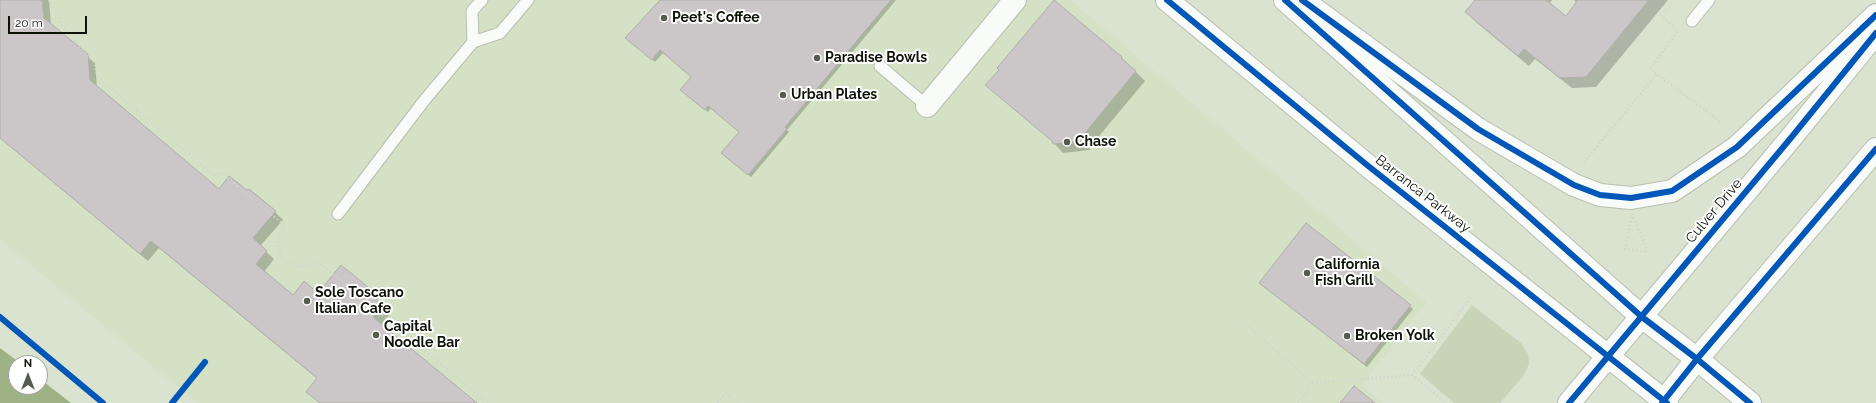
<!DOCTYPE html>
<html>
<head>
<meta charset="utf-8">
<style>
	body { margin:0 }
	#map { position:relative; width:1876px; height:403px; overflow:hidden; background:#dae2d0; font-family:Raleway,sans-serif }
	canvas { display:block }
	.north { position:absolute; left:8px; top:355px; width:40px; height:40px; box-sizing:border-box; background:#fff; border:1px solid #9fa19c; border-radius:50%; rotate:0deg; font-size:11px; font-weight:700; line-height:16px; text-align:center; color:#0e1308 }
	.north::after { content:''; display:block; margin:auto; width:14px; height:18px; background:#555b4e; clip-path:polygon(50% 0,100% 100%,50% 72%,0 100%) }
	.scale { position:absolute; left:8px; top:16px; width:79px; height:18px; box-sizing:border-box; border:2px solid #0e1308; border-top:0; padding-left:5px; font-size:12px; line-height:14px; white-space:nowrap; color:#0e1308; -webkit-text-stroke:3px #fff; paint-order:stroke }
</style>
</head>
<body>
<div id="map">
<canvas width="1876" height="403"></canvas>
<div class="north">N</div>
<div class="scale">20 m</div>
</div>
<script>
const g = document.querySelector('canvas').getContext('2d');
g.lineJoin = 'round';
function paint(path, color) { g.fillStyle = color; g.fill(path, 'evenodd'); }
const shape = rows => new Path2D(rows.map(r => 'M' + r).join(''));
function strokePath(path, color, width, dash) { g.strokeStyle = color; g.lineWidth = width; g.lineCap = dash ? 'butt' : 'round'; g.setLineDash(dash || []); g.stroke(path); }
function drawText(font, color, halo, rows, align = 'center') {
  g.font = font + ' Raleway,sans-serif'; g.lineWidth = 4; g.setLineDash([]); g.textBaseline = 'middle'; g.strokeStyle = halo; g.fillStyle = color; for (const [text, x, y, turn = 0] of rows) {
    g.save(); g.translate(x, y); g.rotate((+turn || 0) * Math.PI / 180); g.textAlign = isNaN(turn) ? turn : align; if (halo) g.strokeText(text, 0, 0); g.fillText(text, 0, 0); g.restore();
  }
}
const built = shape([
	[0,0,1070,0,1426,302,1362,385,1382,403,197,403,0,239]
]);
const green = shape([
	[1472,305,1521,343,1528,354,1529,364,1524,375,1500,403,1454,403,1420,374]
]);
const water = shape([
	[0,348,20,363,16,363,16,387,40,387,40,379,71,403,0,403]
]);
const shadow = shape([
	[0,0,49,0,51,25,95,63,97,88,219,190,275,212,283,220,260,246,274,259,264,272,293,296,318,294,341,267,367,288,375,296,374,298,391,313,381,325,475,403,320,403,315,399,318,379,159,248,148,261,0,138],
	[661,0,896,0,787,130,789,132,751,177,725,156,740,132,711,108,708,112,684,93,692,77,663,53,655,62,627,38],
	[1477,0,1552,0,1549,4,1566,17,1577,3,1574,0,1668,0,1596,87,1572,88,1535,59,1529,66,1477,23,1466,12],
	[1121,57,1145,81,1090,147,1090,150,1063,153,1053,142,987,85],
	[1306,225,1413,309,1367,367,1263,285]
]);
const building = shape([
	[0,0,42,0,44,18,88,54,90,80,219,189,229,176,247,190,249,189,276,211,253,238,267,251,256,264,293,295,304,281,318,293,341,265,368,287,366,290,383,305,373,317,477,403,320,403,306,392,317,378,151,241,140,254,0,138,0,0],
	[660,0,891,0,785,127,787,129,748,175,721,153,739,132,708,106,705,110,680,90,691,77,660,50,652,60,625,38,660,0],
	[1054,0,1122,57,1121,58,1136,71,1081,138,1082,141,1053,144,1052,141,985,85,999,70,997,68,1054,0],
	[1475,0,1546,0,1566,16,1577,1,1575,0,1649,0,1586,77,1560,78,1524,49,1518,56,1465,12,1475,0],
	[1306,223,1411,305,1364,364,1259,283,1306,223],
	[1354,386,1375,403,1340,403,1354,386]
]);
const path = shape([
	[49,0,62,26,94,62,98,78,216,177,221,172,285,226,277,240,282,259,301,267,318,262,488,403],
	[1673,26,1661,15,1674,0],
	[1677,32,1650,69,1720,121],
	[1584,162,1657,74],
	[1632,214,1648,252,1625,249,1632,214],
	[1240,319,1312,383,1298,403],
	[1412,375,1446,403],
	[1312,383,1412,375,1471,297],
	[718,403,726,393,738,403]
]);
const service = shape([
	[1692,21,1709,0],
	[473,42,472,11,482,0],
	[880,66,927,106],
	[338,214,423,102,473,42,500,33,528,0]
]);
const secondary = shape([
	[1167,0,1367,165,1667,403],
	[1285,0,1642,317,1697,359,1750,403],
	[927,106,1015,0]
]);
const primary = shape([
	[1302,0,1478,129,1574,185,1600,195,1631,198,1672,191,1737,147,1876,15],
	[1569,403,1790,139,1876,33],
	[1662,403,1697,359,1876,149]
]);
const cycleway = shape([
	[1167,0,1367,165,1667,403],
	[1285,0,1642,317,1697,359,1750,403],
	[1302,0,1478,129,1574,185,1600,195,1631,198,1672,191,1737,147,1876,15],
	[0,317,103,403],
	[172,403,205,362],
	[1569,403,1790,139,1876,33],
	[1662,403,1697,359,1876,149]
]);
const markers = [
	[664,18,4,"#555b4e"],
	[817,58,4,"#555b4e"],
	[783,95,4,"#555b4e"],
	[1067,142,4,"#555b4e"],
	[1307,273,4,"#555b4e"],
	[307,301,4,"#555b4e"],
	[376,335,4,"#555b4e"],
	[1347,336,4,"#555b4e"]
];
const poiNames = [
	["Peet's Coffee",672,18],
	["Paradise Bowls",825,58],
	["Urban Plates",791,95],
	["Chase",1075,142],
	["California",1315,265],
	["Fish Grill",1315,281],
	["Sole Toscano",315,293],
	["Italian Cafe",315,309],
	["Capital",384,327],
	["Noodle Bar",384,343],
	["Broken Yolk",1355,336]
];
const streetNames = [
	["Barranca Parkway",1423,194,38],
	["Culver Drive",1714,211,-50]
];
paint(built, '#d4e1c4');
paint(green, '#c8d4b8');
paint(water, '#9fb285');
paint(shadow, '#0003');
paint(building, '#cbc6c7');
strokePath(building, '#b0afac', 1);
strokePath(service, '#b9bfb1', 13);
strokePath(secondary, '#b9bfb1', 24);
strokePath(primary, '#b9bfb1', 24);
strokePath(path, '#d1d4cd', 2.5, [1, 3]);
strokePath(service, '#f9fbf8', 11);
strokePath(secondary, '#f9fbf8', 22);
strokePath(primary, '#f9fbf8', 22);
strokePath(cycleway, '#0057b8', 6);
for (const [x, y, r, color] of markers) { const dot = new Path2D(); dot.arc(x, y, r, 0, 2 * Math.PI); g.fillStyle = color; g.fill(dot); strokePath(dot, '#fff', 1.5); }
drawText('bold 14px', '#0e1308', '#fff', poiNames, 'left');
drawText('14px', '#0e1308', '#fff', streetNames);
</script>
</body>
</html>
